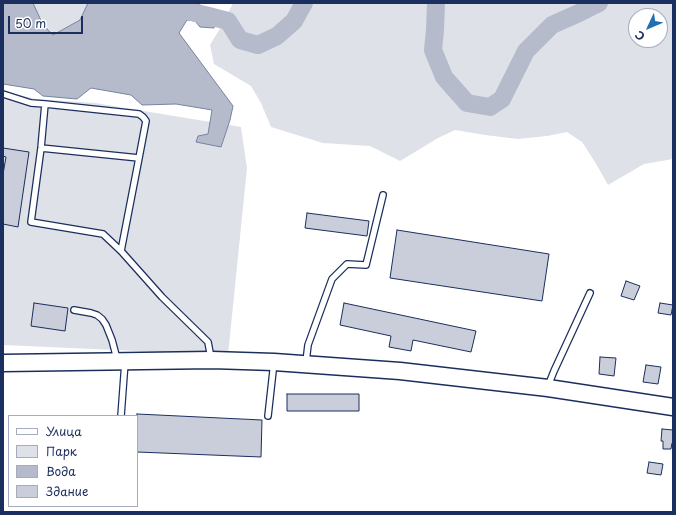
<!DOCTYPE html>
<html>
<head>
<meta charset="utf-8">
<style>
	body { margin:0 }
	#map { position:relative; width:676px; height:515px; overflow:hidden; background:#fff; font-family:"Playpen Sans",sans-serif }
	canvas { display:block }
	.frame { position:absolute; inset:0; border:4px solid #1b2f5e; pointer-events:none }
	.legend { position:absolute; left:8px; top:415px; width:130px; height:92px; box-sizing:border-box; background:#fff; border:1px solid #a4acbf; margin:0; padding:5px 7px; list-style:none; font-size:12px; color:#1b2f5e }
	.legend li { display:flex; align-items:center; gap:8px; height:20px }
	.legend b { width:20px; border:1px solid #a4acbf }
	.north { position:absolute; left:628px; top:8px; width:40px; height:40px; box-sizing:border-box; background:#fff; border:1px solid #a4acbf; border-radius:50%; rotate:226deg; font-size:11px; font-weight:700; line-height:16px; text-align:center; color:#1b2f5e }
	.north::after { content:''; display:block; margin:auto; width:14px; height:18px; background:#1f6fb2; clip-path:polygon(50% 0,100% 100%,50% 72%,0 100%) }
	.scale { position:absolute; left:8px; top:16px; width:75px; height:18px; box-sizing:border-box; border:2px solid #1b2f5e; border-top:0; padding-left:5px; font-size:12px; line-height:14px; white-space:nowrap; color:#1b2f5e; -webkit-text-stroke:3px #fff; paint-order:stroke }
</style>
</head>
<body>
<div id="map">
<canvas width="676" height="515"></canvas>
<div class="frame"></div>
<ul class="legend">
<li><b style="height:5px;background:#fff"></b>Улица</li>
<li><b style="height:11px;background:#dee1e7"></b>Парк</li>
<li><b style="height:11px;background:#b5bbca"></b>Вода</li>
<li><b style="height:11px;background:#caceda"></b>Здание</li>
</ul>
<div class="north">С</div>
<div class="scale">50 m</div>
</div>
<script>
const g = document.querySelector('canvas').getContext('2d');
g.lineJoin = 'round';
function paint(path, color) { g.fillStyle = color; g.fill(path, 'evenodd'); }
const shape = rows => new Path2D(rows.map(r => 'M' + r).join(''));
function strokePath(path, color, width, dash) { g.strokeStyle = color; g.lineWidth = width; g.lineCap = dash ? 'butt' : 'round'; g.setLineDash(dash || []); g.stroke(path); }
const green = shape([
	[33,3,88,3,80,20,53,35,43,25],
	[233,3,673,3,673,159,644,164,608,185,595,162,582,142,567,132,547,136,518,139,485,135,455,130,438,138,400,161,370,146,323,143,271,127,261,103,251,86,214,64,210,45,221,27],
	[636,16,660,16,660,40,636,40],
	[3,91,36,99,95,103,241,127,247,168,228,355,3,345]
]);
const water = shape([
	[3,3,33,3,43,25,53,35,80,20,88,3,186,3,200,5,218,13,214,28,200,27,195,21,187,20,179,33,233,106,230,120,221,147,196,142,198,136,208,134,212,110,176,104,142,105,131,95,91,88,77,99,43,96,34,89,3,84,3,3]
]);
const river = shape([
	[166,3,177,9,205,15,228,21,240,40,258,45,277,36,294,21,304,3],
	[436,3,435,30,433,50,444,77,467,103,490,107,502,99,526,51,552,25,579,13,599,3]
]);
const building = shape([
	[3,148,29,152,18,227,3,224,3,174,6,157,3,156,3,148],
	[307,213,369,221,367,236,305,228,307,213],
	[397,230,549,254,542,301,390,278,397,230],
	[626,281,640,286,634,300,621,296,626,281],
	[34,303,68,308,65,331,31,326,34,303],
	[344,303,476,331,471,352,413,340,411,351,389,347,391,336,340,325,344,303],
	[660,303,673,305,671,315,658,313,660,303],
	[600,357,616,358,614,376,599,374,600,357],
	[646,365,661,367,658,384,643,382,646,365],
	[287,394,359,394,359,411,287,411,287,394],
	[137,414,262,420,261,457,137,452,137,414],
	[662,429,673,430,673,443,672,443,671,449,663,449,663,441,661,441,662,429],
	[649,462,663,464,661,475,647,473,649,462]
]);
const lane = shape([
	[3,94,31,103,45,104,41,148,31,222,103,234,121,251,162,297,208,342,211,358],
	[41,148,139,158,146,121,143,117,139,114,45,104],
	[121,251,139,158],
	[74,310,91,313,97,315,102,319,106,325,112,340,117,359],
	[306,362,308,345,332,279,347,264,366,265,383,195],
	[548,386,554,371,590,293],
	[121,416,125,362],
	[268,416,274,362]
]);
const secondary = shape([
	[3,363,212,360,274,362,400,371,548,388,673,407]
]);
paint(green, '#dee1e7');
paint(water, '#b5bbca');
strokePath(water, '#77839f', 1);
strokePath(river, '#b5bbca', 18);
paint(building, '#caceda');
strokePath(building, '#1b2f5e', 1);
strokePath(lane, '#1b2f5e', 8);
strokePath(secondary, '#1b2f5e', 19);
strokePath(lane, '#fff', 5.5);
strokePath(secondary, '#fff', 16);
</script>
</body>
</html>
